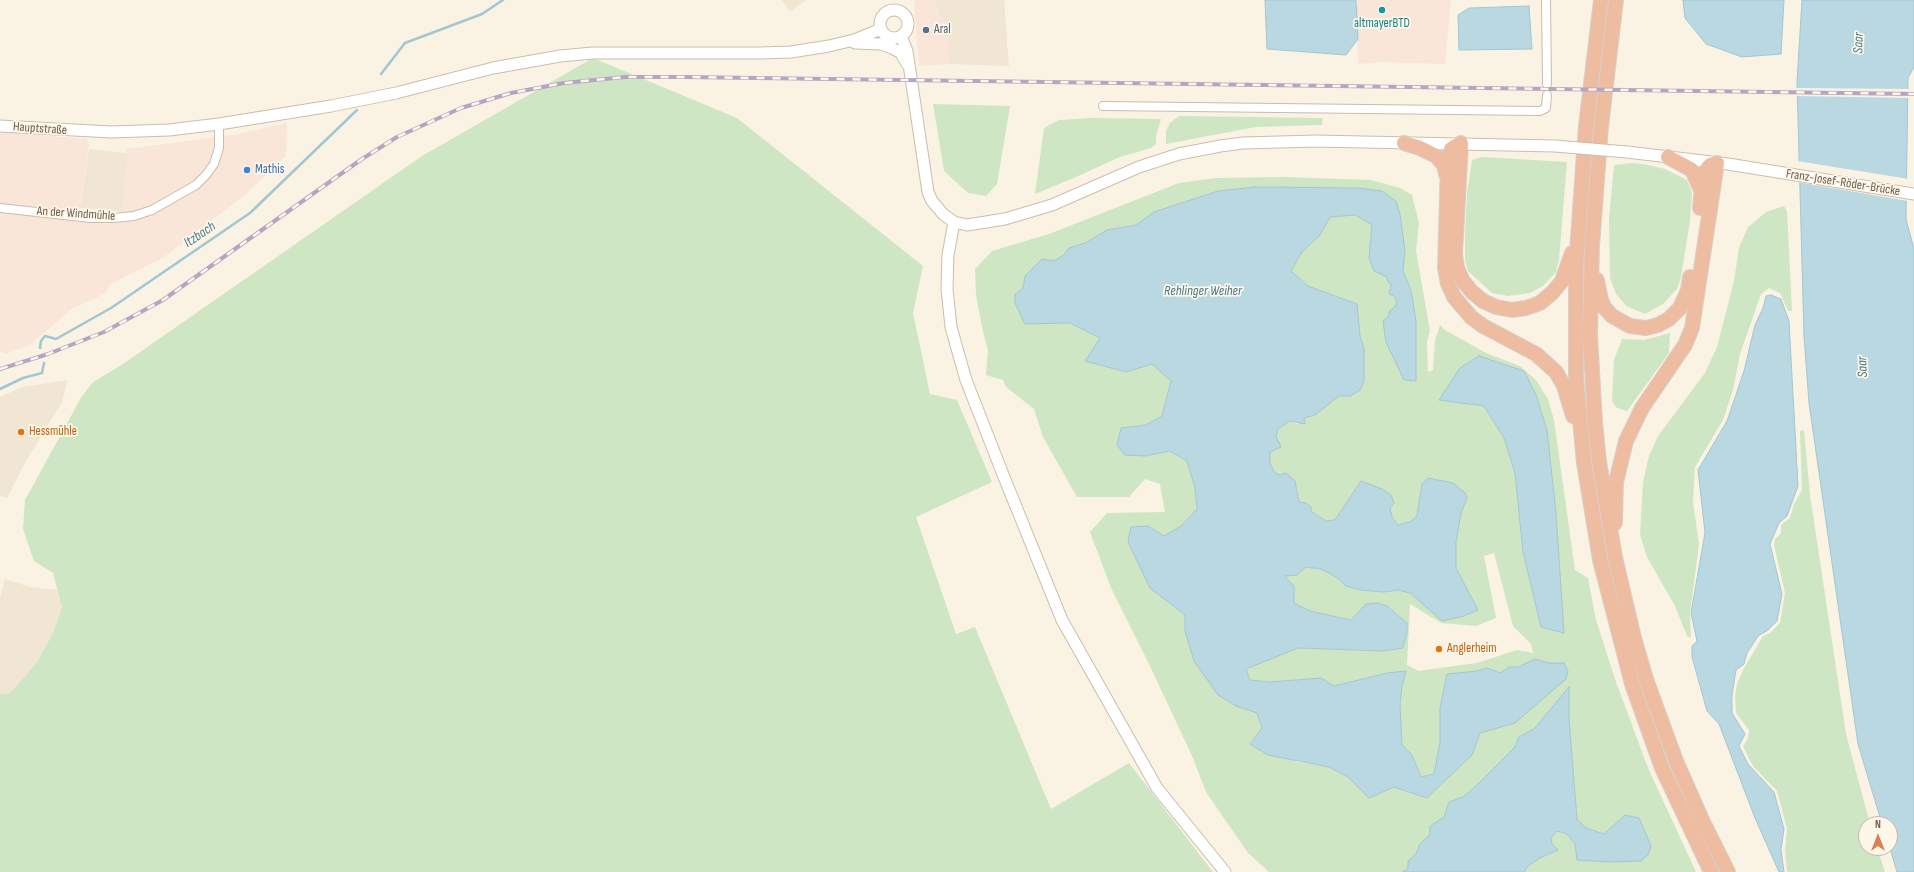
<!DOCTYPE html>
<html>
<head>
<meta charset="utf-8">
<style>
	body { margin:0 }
	#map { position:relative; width:1914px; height:872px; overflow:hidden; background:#faf3e4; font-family:"Sofia Sans Condensed",sans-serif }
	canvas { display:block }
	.north { position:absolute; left:1858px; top:816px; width:40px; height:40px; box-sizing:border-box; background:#fdf7ea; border:1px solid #c5b9ab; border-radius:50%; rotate:0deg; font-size:11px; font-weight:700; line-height:16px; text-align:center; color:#705c4c }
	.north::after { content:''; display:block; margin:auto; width:14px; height:18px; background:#d97f54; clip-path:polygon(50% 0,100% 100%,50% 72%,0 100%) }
</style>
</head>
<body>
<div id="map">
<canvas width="1914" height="872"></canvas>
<div class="north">N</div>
</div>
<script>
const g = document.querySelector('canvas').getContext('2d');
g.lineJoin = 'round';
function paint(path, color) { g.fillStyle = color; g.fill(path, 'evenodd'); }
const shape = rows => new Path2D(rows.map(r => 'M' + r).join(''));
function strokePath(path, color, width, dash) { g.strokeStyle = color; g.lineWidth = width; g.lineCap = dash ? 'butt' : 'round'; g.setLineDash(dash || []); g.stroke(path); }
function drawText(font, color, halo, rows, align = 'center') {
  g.font = font + ' "Sofia Sans Condensed",sans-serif'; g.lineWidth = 3.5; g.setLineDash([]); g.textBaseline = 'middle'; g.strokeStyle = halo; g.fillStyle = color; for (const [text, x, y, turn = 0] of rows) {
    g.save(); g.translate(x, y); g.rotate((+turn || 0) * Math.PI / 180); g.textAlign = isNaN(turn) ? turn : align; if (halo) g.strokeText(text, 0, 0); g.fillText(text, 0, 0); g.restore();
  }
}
const residential = shape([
	[782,0,806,0,790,12],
	[935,0,1004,0,1009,66,950,64],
	[89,149,127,153,123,212,80,208],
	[68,380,62,402,25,463,7,498,0,496,0,397,22,387],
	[5,579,30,587,58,590,62,607,53,633,37,662,10,693,0,694,0,597]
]);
const commercial = shape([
	[914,0,935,0,938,17,943,17,945,20,950,64,919,66],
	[1356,0,1451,0,1445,64,1380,62,1358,64],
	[287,123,286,156,245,195,164,257,109,285,106,293,72,309,28,346,5,354,0,351,0,132,87,139,89,145,78,220,106,224,122,222,127,149,238,134]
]);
const green = shape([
	[593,58,737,118,923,266,913,313,930,394,957,400,992,482,916,517,956,634,975,627,1051,809,1129,763,1213,872,0,872,0,694,10,693,37,662,53,633,62,607,53,573,34,561,23,529,25,500,82,396,93,382,120,366,422,156],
	[933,104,1010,106,997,184,986,196,968,193,944,171],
	[1179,116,1323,118,1322,125,1256,127,1166,144,1166,131,1170,123],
	[1091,118,1161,119,1156,136,1156,144,1151,148,1120,157,1076,177,1035,194,1044,128,1059,120],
	[1482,157,1567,162,1559,260,1556,272,1543,286,1530,293,1508,296,1492,293,1468,271,1465,260,1465,233,1467,193,1472,160],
	[1632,163,1643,164,1665,169,1687,180,1692,193,1690,221,1681,277,1677,289,1663,304,1645,314,1626,306,1616,294,1610,278,1609,219,1614,165],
	[1283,177,1371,180,1400,188,1412,195,1419,223,1416,251,1430,331,1427,342,1428,372,1433,370,1435,340,1440,325,1445,330,1486,353,1520,366,1536,380,1548,399,1554,420,1575,570,1588,578,1596,620,1616,682,1648,768,1696,872,1524,872,1528,866,1540,858,1558,850,1552,844,1551,838,1557,831,1567,834,1575,844,1577,860,1615,826,1604,834,1586,828,1577,819,1569,719,1569,688,1534,730,1519,737,1515,747,1476,786,1463,797,1449,802,1444,817,1430,826,1430,834,1420,844,1416,854,1409,861,1408,869,1402,872,1269,872,1248,853,1206,792,1193,758,1149,664,1111,588,1090,532,1107,513,1165,512,1160,484,1145,479,1129,497,1077,497,1043,437,1034,409,1006,387,1003,380,986,375,988,350,983,332,976,295,975,269,992,251,1049,234,1179,183,1217,178],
	[1255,187,1359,188,1400,214,1405,251,1403,271,1411,290,1416,381,1404,380,1388,317,1390,310,1395,307,1397,302,1389,289,1391,284,1387,276,1369,258,1372,225,1355,215,1330,217,1320,235,1302,252,1291,271,1308,286,1357,304,1360,336,1364,348,1364,381,1339,396,1315,415,1304,418,1298,424,1290,421,1278,429,1270,452,1270,464,1275,473,1280,475,1297,488,1299,502,1326,521,1335,520,1361,481,1392,505,1390,508,1392,517,1398,525,1410,522,1417,516,1422,484,1467,498,1461,513,1456,542,1456,568,1461,580,1442,620,1410,593,1398,590,1384,592,1360,590,1346,586,1336,577,1321,569,1306,567,1297,575,1285,575,1294,586,1294,603,1310,611,1352,620,1366,604,1387,606,1407,623,1403,648,1384,651,1298,648,1246,669,1251,681,1270,682,1321,678,1334,686,1387,673,1406,672,1402,686,1400,705,1402,745,1412,755,1421,777,1434,774,1440,742,1440,708,1447,674,1477,671,1487,668,1500,673,1509,667,1518,667,1535,659,1549,663,1564,663,1515,722,1480,733,1472,755,1427,798,1394,787,1369,798,1348,777,1329,767,1298,762,1250,743,1262,728,1257,713,1236,706,1185,631,1185,615,1167,602,1139,563,1128,542,1148,526,1164,536,1181,526,1197,509,1195,488,1187,461,1170,451,1145,456,1122,428,1146,425,1162,416,1171,381,1152,364,1126,372,1086,361,1100,338,1070,323,1026,324,1015,294,1064,255,1069,248,1085,243,1107,230,1136,225,1154,212,1218,191],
	[1536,395,1547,430,1556,513,1564,633,1541,627,1523,552,1515,473,1504,438,1484,406,1440,400],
	[1494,553,1513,626,1531,644,1533,653,1517,650,1477,663,1418,671,1407,665,1410,604,1441,623,1476,626,1496,618,1484,556],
	[1784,206,1787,211,1792,311,1788,311,1780,293,1769,288,1761,294,1740,354,1733,390,1723,420,1695,467,1693,502,1699,544,1690,614,1691,638,1687,636,1675,606,1647,557,1640,535,1643,482,1649,456,1658,436,1705,373,1717,347,1734,281,1739,248,1748,227,1766,212],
	[1670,333,1669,353,1627,411,1617,408,1612,401,1614,360,1622,339,1644,340],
	[1801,430,1804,431,1810,495,1846,734,1870,824,1866,824,1866,848,1877,848,1885,872,1787,872,1785,850,1787,829,1777,791,1753,766,1748,757,1743,746,1748,738,1749,730,1736,713,1735,696,1737,684,1743,670,1763,636,1770,633,1780,623,1785,593,1774,545,1775,539,1781,533,1781,525,1790,518,1794,504,1802,490,1800,432]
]);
const water = shape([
	[1265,0,1356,0,1358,39,1346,55,1267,49,1265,0],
	[1683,0,1784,0,1781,54,1742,57,1706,44,1685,18,1683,0],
	[1802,0,1914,0,1914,67,1908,78,1906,219,1914,249,1914,872,1897,872,1890,848,1890,824,1882,824,1858,744,1809,403,1804,336,1797,82,1802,0],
	[1529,6,1532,49,1459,50,1458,15,1469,8,1529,6],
	[1255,187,1359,188,1382,191,1396,201,1400,214,1405,251,1403,271,1411,290,1416,321,1416,381,1404,380,1386,342,1383,321,1388,317,1390,310,1395,307,1397,302,1394,296,1389,294,1391,284,1388,282,1387,277,1374,271,1369,258,1372,225,1355,215,1330,217,1320,235,1302,252,1291,271,1308,286,1357,304,1360,336,1364,348,1364,381,1360,390,1350,396,1339,396,1315,415,1304,418,1305,424,1290,421,1278,429,1276,436,1281,447,1270,452,1270,464,1275,473,1280,475,1286,473,1295,481,1299,502,1306,503,1311,507,1311,511,1326,521,1335,520,1361,481,1382,489,1391,495,1394,503,1390,508,1392,517,1398,525,1410,522,1417,516,1422,484,1428,478,1453,483,1465,493,1467,498,1461,513,1456,542,1456,568,1478,610,1464,616,1442,621,1410,593,1398,590,1384,592,1360,590,1346,586,1336,577,1321,569,1306,567,1297,575,1285,576,1294,586,1294,603,1310,611,1351,620,1366,604,1378,603,1387,606,1407,623,1407,632,1403,648,1384,651,1298,648,1246,669,1250,680,1270,682,1321,678,1334,686,1387,673,1406,671,1402,686,1400,705,1402,745,1412,755,1421,777,1434,774,1440,742,1440,708,1447,674,1477,671,1487,668,1500,673,1509,667,1518,667,1535,659,1549,663,1564,663,1568,671,1566,679,1515,723,1480,733,1472,755,1427,798,1394,787,1369,798,1348,777,1329,767,1268,755,1250,744,1262,728,1257,713,1236,706,1218,695,1194,661,1185,631,1185,615,1150,588,1128,542,1131,527,1148,526,1164,536,1181,526,1197,509,1195,488,1187,461,1170,451,1145,456,1125,455,1117,445,1121,428,1146,425,1162,416,1171,381,1152,364,1126,372,1085,361,1100,338,1070,323,1025,324,1015,303,1015,294,1023,288,1025,276,1042,259,1054,261,1064,255,1069,248,1085,243,1107,230,1136,225,1154,212,1218,191,1255,187],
	[1771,295,1781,299,1789,321,1798,486,1787,516,1779,523,1770,544,1782,594,1777,621,1768,630,1758,636,1747,653,1744,664,1736,670,1732,695,1732,713,1745,734,1739,746,1748,764,1774,792,1784,829,1781,850,1784,872,1779,872,1755,818,1719,724,1707,711,1692,657,1692,646,1697,641,1691,613,1705,533,1698,470,1727,421,1744,371,1755,325,1763,308,1766,296,1771,295],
	[1479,356,1524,371,1536,395,1547,430,1556,513,1564,633,1541,627,1523,552,1515,473,1504,438,1484,406,1439,400,1460,368,1479,356],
	[1569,687,1569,719,1577,819,1586,828,1604,834,1625,815,1639,818,1651,846,1648,855,1641,861,1610,862,1577,860,1575,844,1567,834,1557,831,1551,838,1552,844,1558,850,1540,858,1528,866,1524,872,1402,872,1408,869,1408,861,1416,854,1420,844,1430,834,1430,826,1444,817,1449,802,1463,797,1476,786,1515,747,1519,737,1534,729,1569,687]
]);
const pier = shape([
	[1795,88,1910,89,1910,98,1795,96],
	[1797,161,1909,179,1908,201,1797,182]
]);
const stream = shape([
	[381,74,405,43,482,14,503,0],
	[40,348,41,341,45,336,56,339,111,308,250,213,357,110],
	[0,389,23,378,42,373,44,363]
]);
const street = shape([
	[1546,0,1547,84],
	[1103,106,1540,111,1546,108,1547,95],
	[0,208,91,218,114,218,134,216,152,210,196,185,206,175,214,164,219,148,219,124]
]);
const secondary = shape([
	'880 24a14 14 0 1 1 28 0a14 14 0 1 1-28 0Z',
	[901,36,907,51,928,192,932,201,943,214,954,222,967,225,1005,219,1052,205,1139,167,1179,154,1220,146,1243,143,1316,141,1555,146],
	[855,43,881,44,892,48,901,53,907,64],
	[0,126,111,132,169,130,219,124,331,106,396,93,493,68,560,56,593,53,760,53,791,52,829,46,854,40,881,29],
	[1627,152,1728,164,1914,194],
	[954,222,948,255,947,289,951,327,958,352,966,380,1004,477,1062,620,1157,788,1225,872]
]);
const highway = shape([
	[1601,0,1586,126,1576,265,1576,377,1584,463,1600,560,1632,684,1662,768,1711,872],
	[1616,0,1601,127,1592,246,1590,335,1595,422,1599,461,1615,557,1634,638,1646,679,1676,761,1703,822,1728,872],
	[1404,143,1420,148,1436,156,1444,165,1446,174],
	[1668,157,1692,170,1701,190],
	[1700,208,1703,174,1710,165,1717,163],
	[1572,253,1562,281,1552,293,1540,303,1526,308,1512,310,1496,307,1483,301,1472,292,1463,281,1457,268,1455,254,1461,143,1451,149,1448,160,1445,268,1448,284,1454,297,1471,317,1483,326,1536,354,1556,372,1564,386,1573,416],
	[1597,280,1601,300,1604,307,1612,316,1630,326,1646,328,1658,325,1669,319,1680,308,1688,290,1690,277],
	[1615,523,1616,482,1626,441,1642,408,1685,345,1692,328,1717,163]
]);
const rail = shape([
	[0,369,48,354,104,332,163,300,362,159,397,137,461,108,511,93,564,83,625,77,685,77,1914,94]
]);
const secondaryBridge = shape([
	[1555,146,1627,152]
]);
const markers = [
	[1382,10,4,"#0f9aa8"],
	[926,30,4,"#5c6f8a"],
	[247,170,4,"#3f7fe0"],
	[21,432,4,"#e8710a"],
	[1439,649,4,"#e8710a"]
];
const cultureNames = [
	["altmayerBTD",1382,24]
];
const serviceNames = [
	["Aral",934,30]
];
const streetNames = [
	["Hauptstraße",40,129,4],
	["Franz-Josef-Röder-Brücke",1843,183,9],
	["An der Windmühle",76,214,4]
];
const shopNames = [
	["Mathis",255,170]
];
const foodNames = [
	["Hessmühle",29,432],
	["Anglerheim",1447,649]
];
const waterNames = [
	["Saar",1859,43,-88],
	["Itzbach",200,235,-34],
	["Rehlinger Weiher",1203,291],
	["Saar",1863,367,-93]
];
paint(residential, '#f1e6d3');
paint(commercial, '#f9e6d9');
paint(green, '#cee6c4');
paint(water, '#bad8e1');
strokePath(water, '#a2c6d2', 1);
paint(pier, '#faf3e4');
strokePath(stream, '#a2c6d2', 2.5);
strokePath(street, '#cabcab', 10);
strokePath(secondary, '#cdbdaa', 13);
strokePath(highway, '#d7d1cd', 16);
strokePath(street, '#fff', 8);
strokePath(secondary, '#fff', 11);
strokePath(highway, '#eebca0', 14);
strokePath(rail, '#b7a4c2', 4);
strokePath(rail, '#fdf7ea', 2.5, [8]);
strokePath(secondaryBridge, '#cdbdaa', 13, []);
strokePath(secondaryBridge, '#fff', 11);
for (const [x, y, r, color] of markers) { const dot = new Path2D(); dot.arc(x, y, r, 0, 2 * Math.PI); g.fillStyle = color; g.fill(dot); strokePath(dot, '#fdf7ea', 1.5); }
drawText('13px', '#0d838f', '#fdf7ea', cultureNames);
drawText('13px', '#4e5e75', '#fdf7ea', serviceNames, 'left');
drawText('13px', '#705c4c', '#fdf7ea', streetNames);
drawText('13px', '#366cbe', '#fdf7ea', shopNames, 'left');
drawText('13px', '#c56008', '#fdf7ea', foodNames, 'left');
drawText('italic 14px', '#4c7888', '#fdf7ea', waterNames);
</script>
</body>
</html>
